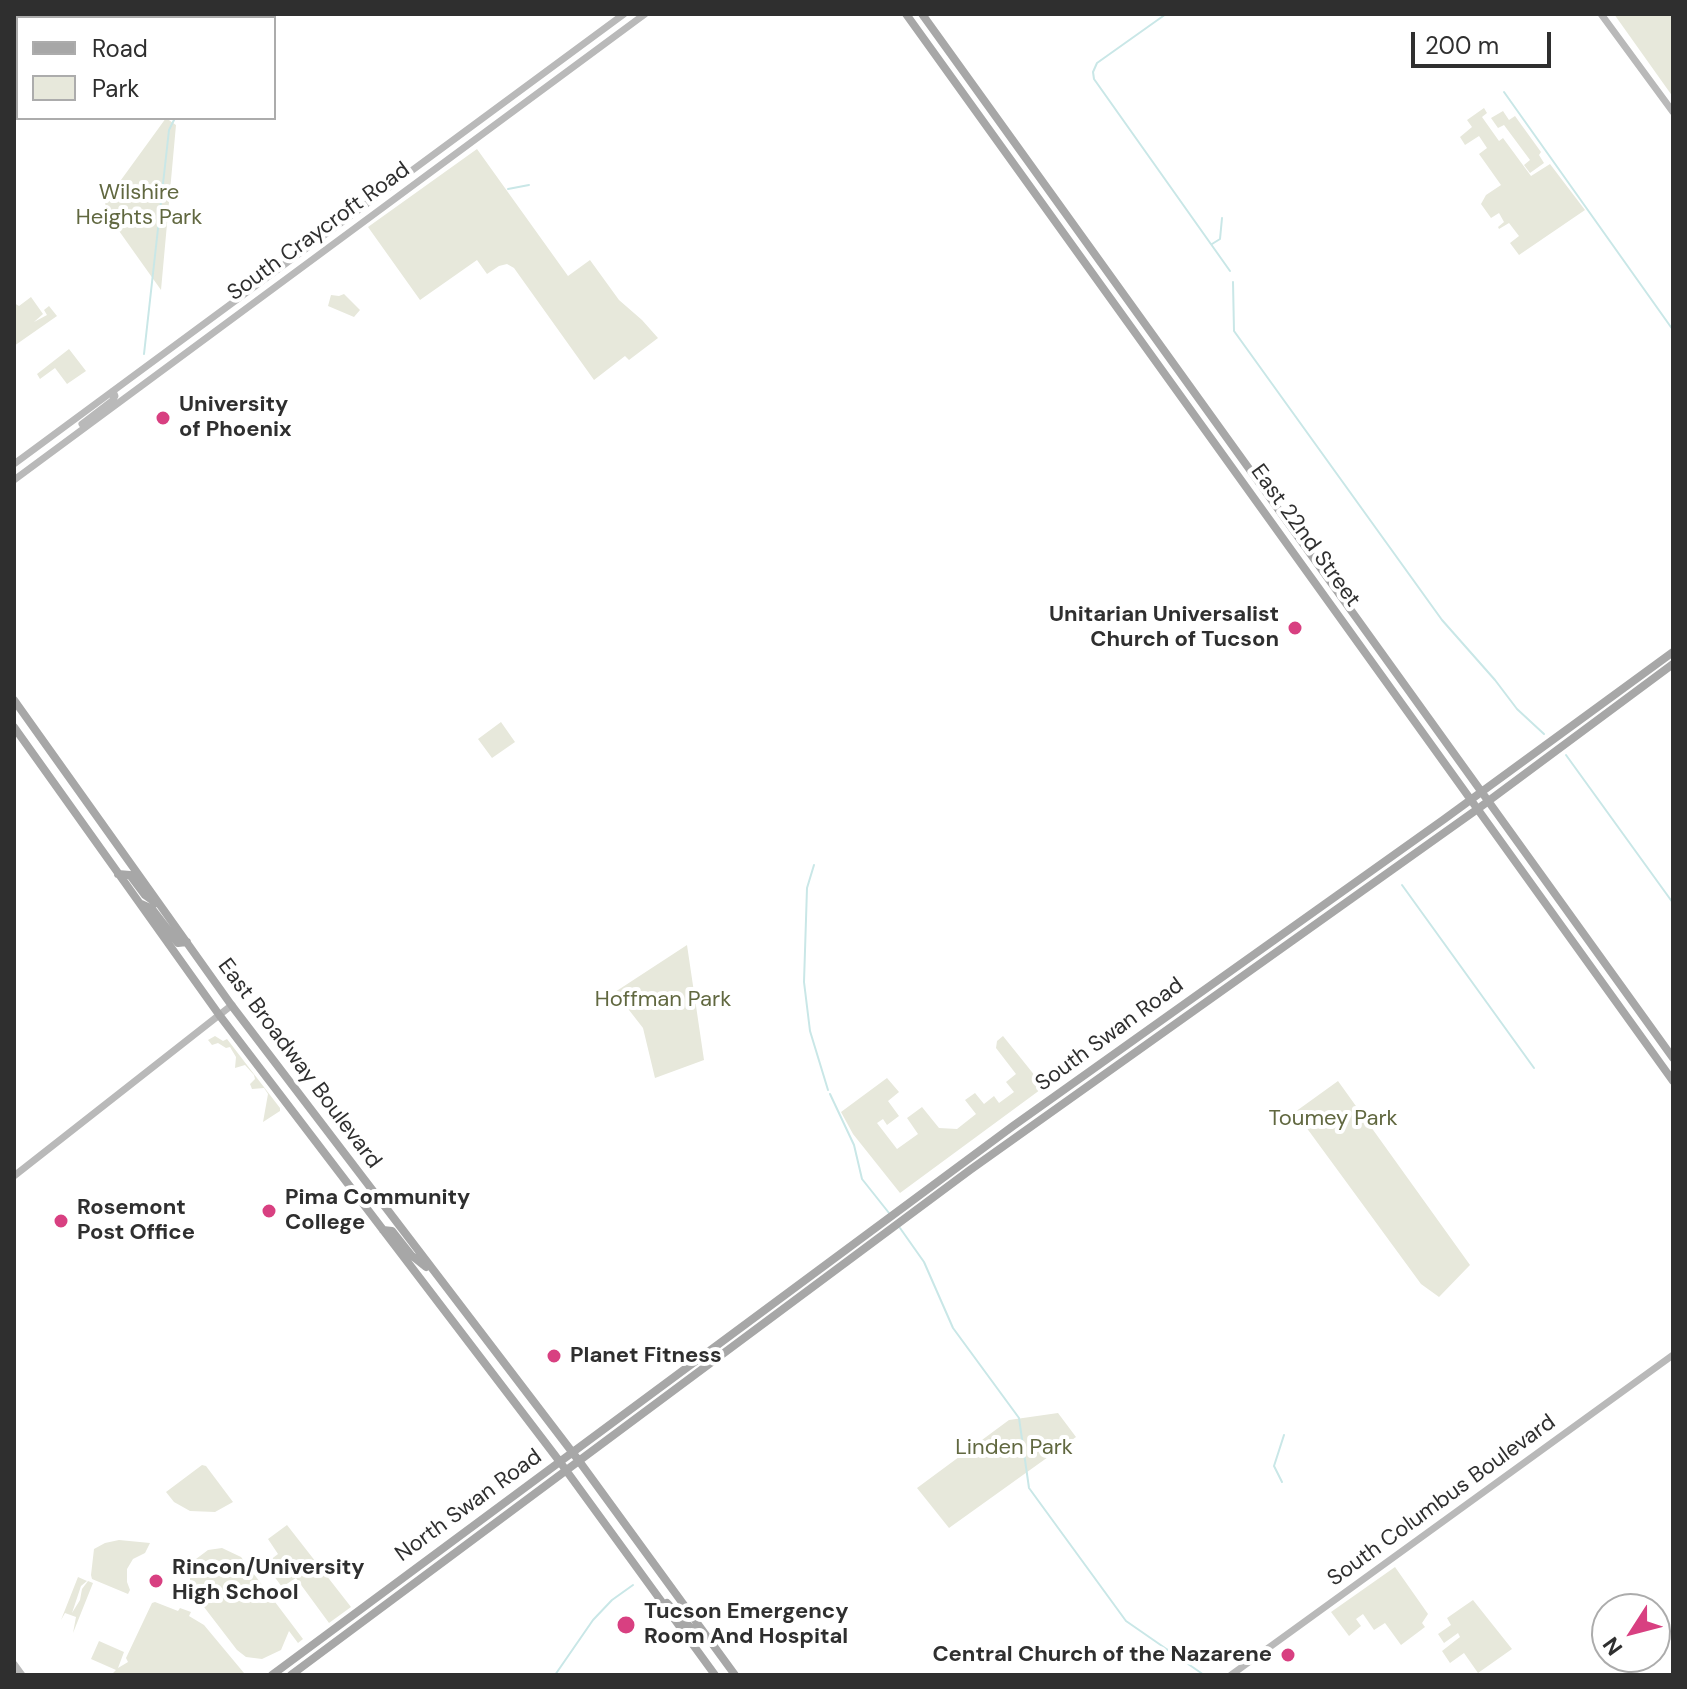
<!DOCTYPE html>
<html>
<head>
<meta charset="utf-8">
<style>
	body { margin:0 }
	#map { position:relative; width:1687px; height:1689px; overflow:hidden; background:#fff; font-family:"DM Sans",sans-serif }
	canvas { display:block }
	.frame { position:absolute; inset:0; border:16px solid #2f2f2f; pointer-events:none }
	.legend { position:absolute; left:16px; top:16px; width:260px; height:104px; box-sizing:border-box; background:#fff; border:2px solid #acacac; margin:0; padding:10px 14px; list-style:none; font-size:24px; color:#2f2f2f }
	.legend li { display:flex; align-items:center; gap:16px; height:40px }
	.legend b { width:40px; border:2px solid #acacac }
	.north { position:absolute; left:1591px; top:1593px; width:80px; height:80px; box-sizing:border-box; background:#fff; border:2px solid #acacac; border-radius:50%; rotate:234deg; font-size:22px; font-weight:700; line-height:32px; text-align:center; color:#2f2f2f }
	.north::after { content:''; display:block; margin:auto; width:28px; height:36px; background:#d84081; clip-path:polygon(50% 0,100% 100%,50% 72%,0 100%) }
	.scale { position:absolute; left:1411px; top:32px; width:140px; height:36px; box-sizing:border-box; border:4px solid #2f2f2f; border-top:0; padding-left:10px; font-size:24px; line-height:28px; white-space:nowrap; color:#2f2f2f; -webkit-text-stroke:6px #fff; paint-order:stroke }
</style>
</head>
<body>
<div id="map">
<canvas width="1687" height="1689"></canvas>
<div class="frame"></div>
<ul class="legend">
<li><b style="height:10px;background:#a7a7a7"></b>Road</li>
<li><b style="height:22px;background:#e7e8db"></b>Park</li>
</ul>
<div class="north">N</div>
<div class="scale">200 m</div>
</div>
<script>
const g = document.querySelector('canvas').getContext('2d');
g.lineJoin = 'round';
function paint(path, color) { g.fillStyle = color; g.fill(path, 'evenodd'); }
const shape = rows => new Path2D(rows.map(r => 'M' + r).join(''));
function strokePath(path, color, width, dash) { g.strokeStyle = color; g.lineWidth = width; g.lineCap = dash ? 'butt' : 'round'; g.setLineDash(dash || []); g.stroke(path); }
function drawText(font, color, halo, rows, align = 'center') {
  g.font = font + ' "DM Sans",sans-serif'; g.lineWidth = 8; g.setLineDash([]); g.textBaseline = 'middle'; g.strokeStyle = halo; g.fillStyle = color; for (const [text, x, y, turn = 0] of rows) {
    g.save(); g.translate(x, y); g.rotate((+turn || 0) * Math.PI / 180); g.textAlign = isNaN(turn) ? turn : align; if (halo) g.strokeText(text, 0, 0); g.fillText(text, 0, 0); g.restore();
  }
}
const green = shape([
	[1614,14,1673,14,1673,97],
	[1484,108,1487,113,1482,117,1499,141,1503,138,1531,176,1550,164,1585,210,1519,255,1510,243,1519,236,1509,223,1499,229,1498,227,1504,222,1499,213,1491,218,1481,204,1486,195,1501,185,1479,154,1487,148,1479,136,1465,145,1460,137,1472,127,1467,120],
	[1503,111,1509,120,1515,116,1541,152,1539,155,1544,163,1530,173,1524,165,1530,160,1504,125,1498,128,1491,118],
	[166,118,176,125,161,290,107,214,105,202],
	[477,149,568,276,590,260,619,300,642,320,658,338,629,360,625,356,594,380,514,268,507,264,499,266,487,274,477,260,420,300,368,227],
	[344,294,360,310,354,317,328,306,331,295,339,296],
	[31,297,43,314,34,322,47,315,44,310,49,306,57,316,14,346,14,303,19,306],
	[69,349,86,371,67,384,55,368,40,379,37,374],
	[501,722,515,742,492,758,478,739],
	[687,945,704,1060,655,1078,643,1028,615,992],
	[215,1036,223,1041,227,1039,280,1108,280,1111,263,1122,268,1094,264,1088,252,1089,250,1084,255,1079,254,1075,245,1065,235,1068,236,1057,230,1047,226,1048,218,1043,212,1045,208,1040],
	[1003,1036,1044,1087,900,1193,853,1134,841,1112,887,1078,899,1092,888,1101,899,1116,887,1125,883,1119,877,1123,897,1149,918,1134,907,1118,922,1107,939,1128,957,1129,976,1114,965,1100,975,1093,984,1104,994,1096,999,1103,1014,1092,1006,1082,1016,1074,996,1048,997,1041],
	[1338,1081,1470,1265,1439,1297,1421,1284,1295,1112],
	[1058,1413,1076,1437,949,1528,917,1488,1009,1420],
	[202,1465,206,1466,233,1502,215,1512,190,1511,174,1502,166,1492],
	[287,1525,351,1607,329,1623,296,1578,282,1587,265,1564,278,1554,268,1539],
	[119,1540,150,1543,145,1553,133,1559,127,1569,127,1582,130,1590,128,1594,92,1579,91,1575,94,1549,105,1543],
	[222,1548,241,1557,303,1639,298,1643,289,1631,281,1650,262,1659,246,1657,237,1650,194,1594,190,1584,190,1572,196,1559,208,1550],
	[1395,1567,1428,1614,1422,1623,1425,1627,1401,1645,1385,1623,1374,1630,1363,1614,1356,1619,1361,1626,1349,1636,1331,1612],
	[78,1577,87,1581,81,1586,72,1613,80,1600,82,1589,88,1581,93,1583,73,1633,76,1617,65,1613,61,1620],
	[1473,1600,1512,1649,1478,1673,1464,1653,1450,1663,1442,1651,1460,1637,1458,1633,1444,1643,1438,1634,1451,1625,1447,1618],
	[155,1602,178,1611,180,1608,191,1612,189,1616,204,1625,244,1673,111,1675,116,1670,91,1659,99,1641,124,1652,118,1668,128,1662,126,1658,152,1603]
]);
const stream = shape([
	[1166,14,1097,63,1093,72,1094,79,1230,271],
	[258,18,262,14],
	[1504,92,1673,330],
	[508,189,529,185],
	[1212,244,1220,239,1222,218],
	[1233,282,1234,331,1442,620,1495,680,1517,709,1544,734],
	[144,354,169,130,175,118],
	[1566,755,1673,903],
	[814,865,807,888,804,982,810,1031,828,1090],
	[1402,885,1534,1068],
	[830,1094,854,1145,862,1179,889,1213],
	[900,1228,924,1262,953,1328,1019,1418,1029,1488,1126,1621,1204,1675],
	[1282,1482,1274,1466,1284,1435],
	[555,1675,593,1620,612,1600,633,1585]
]);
const secondary = shape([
	[1601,14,1673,112],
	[82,424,112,401,115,396,113,391],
	[14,464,624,14],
	[14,480,645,14],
	[14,1176,232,1005],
	[14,1664,22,1675],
	[1231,1675,1673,1355]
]);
const primary = shape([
	[906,14,1673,1081],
	[922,14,1673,1058],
	[14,700,232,1006,579,1461,735,1675],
	[14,727,220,1016,560,1462,715,1675],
	[118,874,130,875,145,895,156,903],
	[141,904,152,909,178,943,187,942],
	[383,1230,392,1231,411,1255,426,1267],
	[667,1603,693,1630,702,1630],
	[272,1675,1013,1126,1443,820,1673,652],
	[291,1675,970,1170,1479,808,1673,664]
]);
const markers = [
	[163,418,8,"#d84081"],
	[1295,628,8,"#d84081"],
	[269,1211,8,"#d84081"],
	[61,1221,8,"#d84081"],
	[554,1356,8,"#d84081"],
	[156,1581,8,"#d84081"],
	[626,1625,10,"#d84081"],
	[1288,1655,8,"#d84081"]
];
const parkNames = [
	["Wilshire",139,193],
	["Heights Park",139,218],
	["Hoffman Park",663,1000],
	["Toumey Park",1333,1119],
	["Linden Park",1014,1448]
];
const streetNames = [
	["South Craycroft Road",319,232,-36],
	["East 22nd Street",1305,536,54],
	["South Swan Road",1110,1035,-36],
	["East Broadway Boulevard",299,1064,53],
	["South Columbus Boulevard",1442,1501,-36],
	["North Swan Road",469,1506,-36]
];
const poiNames = [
	["University",179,405],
	["of Phoenix",179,430],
	["Unitarian Universalist",1279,615,"right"],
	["Church of Tucson",1279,640,"right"],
	["Pima Community",285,1198],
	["College",285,1223],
	["Rosemont",77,1208],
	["Post Office",77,1233],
	["Planet Fitness",570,1356],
	["Rincon/University",172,1568],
	["High School",172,1593],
	["Tucson Emergency",644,1612],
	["Room And Hospital",644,1637],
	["Central Church of the Nazarene",1272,1655,"right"]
];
paint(green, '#e7e8db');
strokePath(stream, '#c9e7e7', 2);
strokePath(secondary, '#b9b9b9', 7);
strokePath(primary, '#a7a7a7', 8);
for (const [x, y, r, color] of markers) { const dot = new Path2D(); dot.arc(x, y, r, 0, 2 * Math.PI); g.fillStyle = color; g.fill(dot); strokePath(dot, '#fff', 3); }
drawText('22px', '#616840', '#fff', parkNames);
drawText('22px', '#2f2f2f', '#fff', streetNames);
drawText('bold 22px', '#2f2f2f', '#fff', poiNames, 'left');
</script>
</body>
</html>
